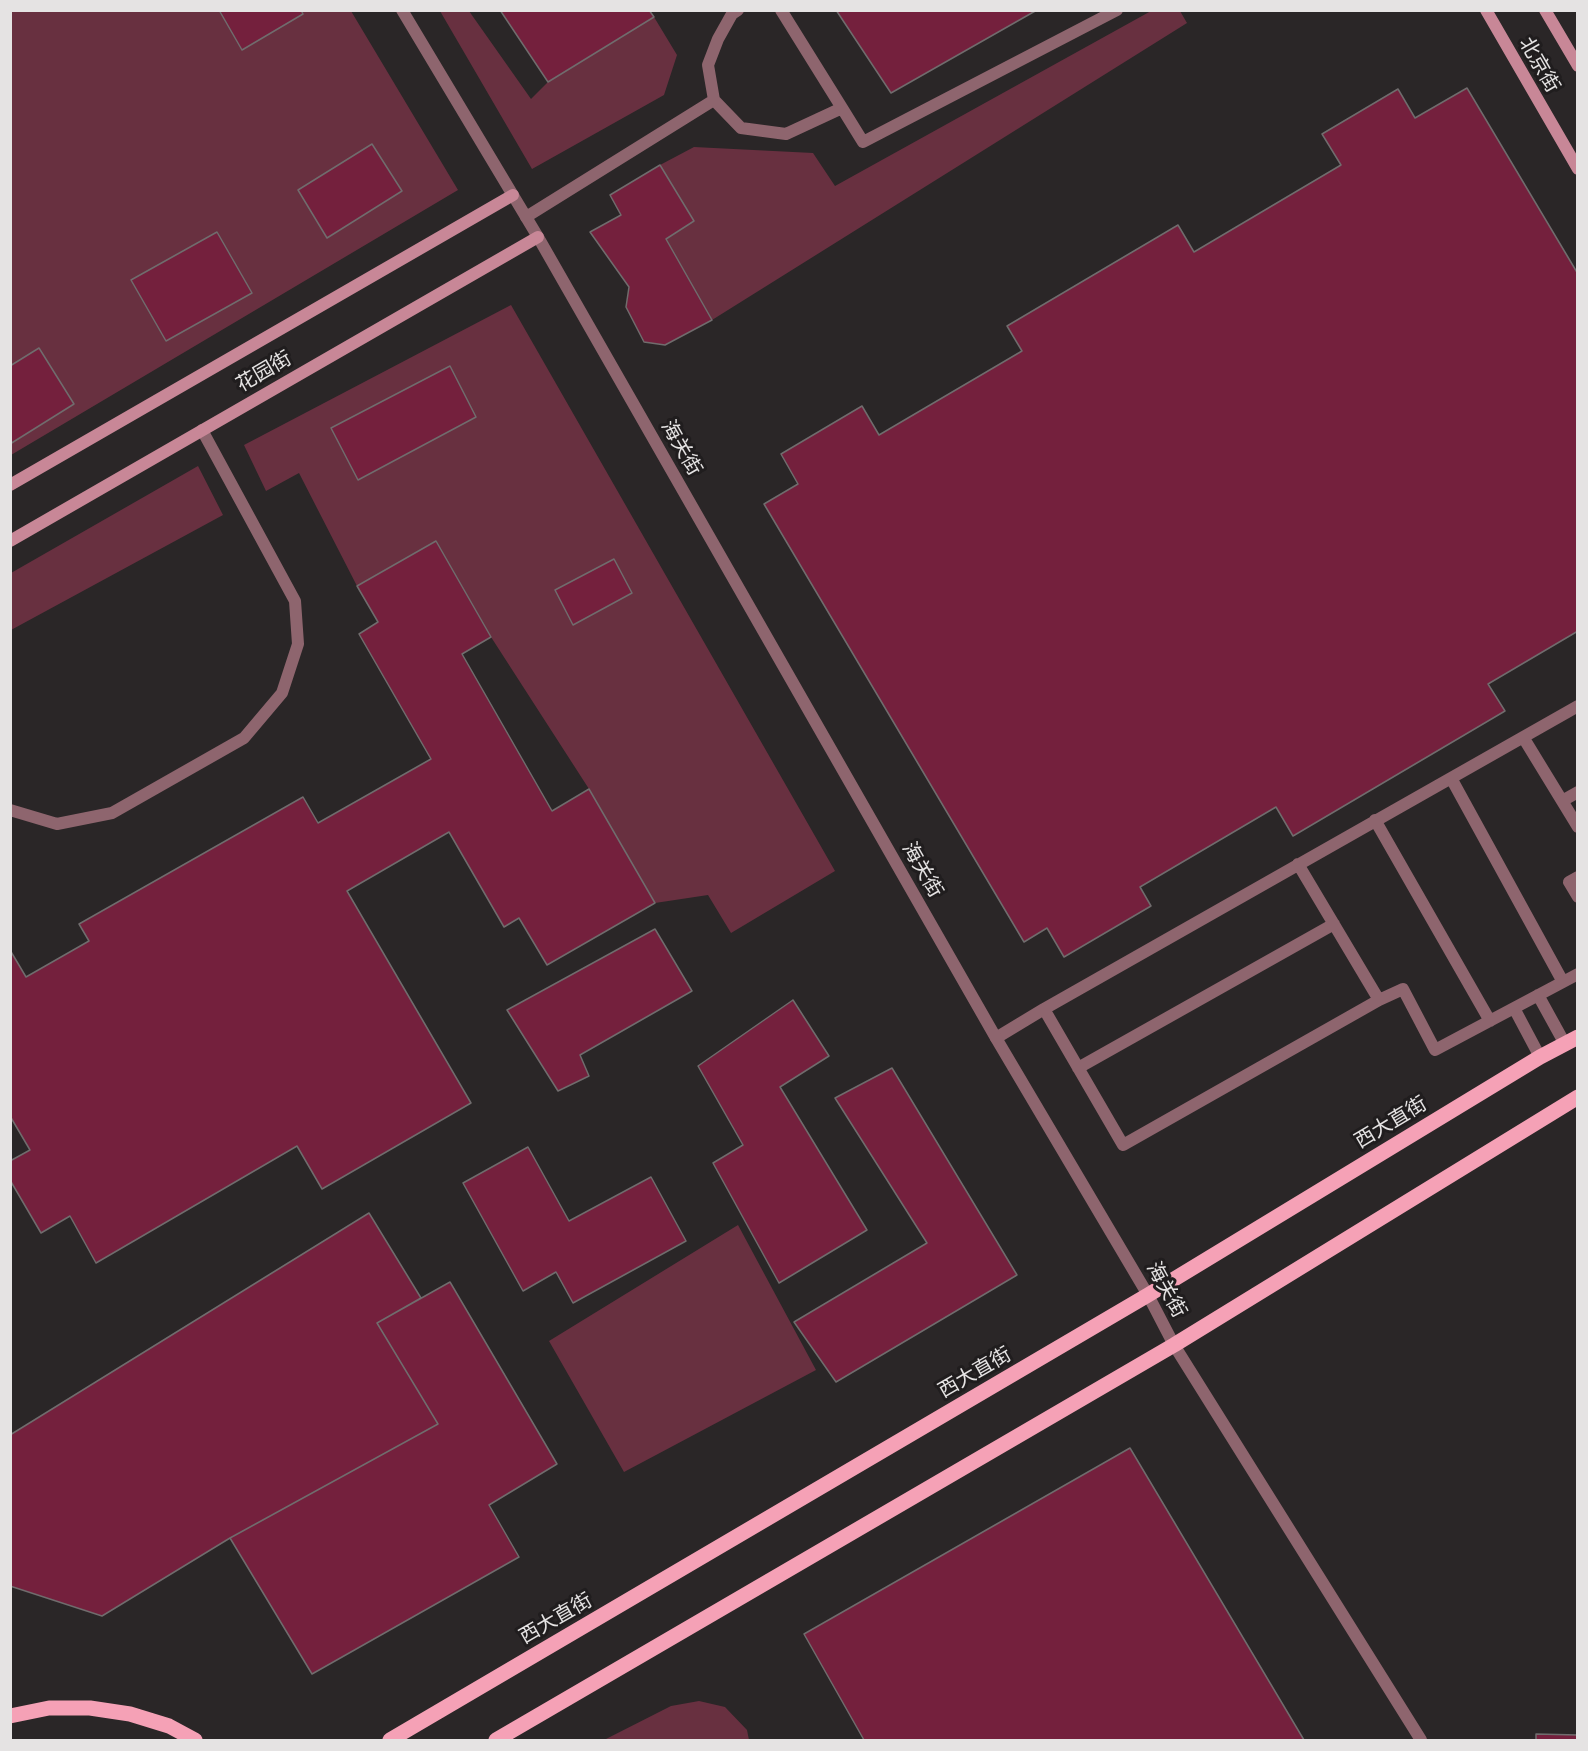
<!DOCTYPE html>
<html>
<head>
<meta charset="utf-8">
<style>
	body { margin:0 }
	#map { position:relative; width:1588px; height:1751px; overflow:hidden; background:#2a2627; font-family:"Zilla Slab",serif }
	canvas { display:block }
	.frame { position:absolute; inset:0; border:12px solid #e5e3e3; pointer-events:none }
</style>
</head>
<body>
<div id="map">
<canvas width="1588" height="1751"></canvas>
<div class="frame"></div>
</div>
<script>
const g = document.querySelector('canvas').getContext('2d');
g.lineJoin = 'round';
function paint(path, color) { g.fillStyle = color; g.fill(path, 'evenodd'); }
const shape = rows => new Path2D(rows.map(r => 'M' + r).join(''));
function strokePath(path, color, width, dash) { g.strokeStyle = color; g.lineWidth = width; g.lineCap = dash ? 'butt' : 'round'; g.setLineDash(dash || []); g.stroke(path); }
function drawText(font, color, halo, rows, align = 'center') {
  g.font = font + ' "Zilla Slab","Noto Sans SC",serif'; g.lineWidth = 6; g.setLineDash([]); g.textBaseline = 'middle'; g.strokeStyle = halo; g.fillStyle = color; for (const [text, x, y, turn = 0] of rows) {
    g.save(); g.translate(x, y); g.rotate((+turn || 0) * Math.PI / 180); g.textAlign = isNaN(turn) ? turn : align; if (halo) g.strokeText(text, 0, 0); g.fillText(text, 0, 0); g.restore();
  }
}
const green = shape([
	[10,11,351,11,458,190,11,455],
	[440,11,469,11,531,99,548,82,654,17,677,55,664,95,532,169],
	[1151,11,1180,11,1187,23,712,320,666,239,694,221,660,165,694,147,813,153,835,186],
	[511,305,835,871,731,933,708,895,655,903,589,789,491,637,436,541,357,586,299,473,266,491,244,445],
	[198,466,223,515,11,630,11,573],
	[738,1225,816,1370,624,1472,549,1341],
	[699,1701,725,1707,747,1730,749,1740,604,1740,671,1706]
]);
const building = shape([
	[219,10,301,10,303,14,242,50,219,10],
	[500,10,649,10,654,17,548,82,500,10],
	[836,10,1037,10,891,93,836,10],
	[1467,88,1578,274,1578,631,1488,684,1505,711,1293,836,1276,807,1140,887,1151,906,1064,957,1047,928,1024,942,764,504,798,484,781,454,862,406,879,435,1022,351,1007,326,1178,225,1194,252,1341,165,1322,134,1398,89,1415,118,1467,88],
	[372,144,402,191,327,238,298,190,372,144],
	[660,165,694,221,666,239,712,320,665,345,644,342,626,307,629,287,590,232,621,215,610,195,660,165],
	[217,232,252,293,166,341,131,280,217,232],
	[39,348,74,404,10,444,10,366,39,348],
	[450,366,476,417,358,480,331,428,450,366],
	[436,541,491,637,462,654,552,811,589,789,655,903,547,965,519,918,504,927,449,832,347,891,471,1103,322,1189,297,1146,96,1263,70,1216,41,1233,10,1180,10,1161,30,1150,10,1116,10,950,26,977,89,941,79,924,303,797,318,823,431,759,359,634,378,622,357,586,436,541],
	[614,559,632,593,573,625,555,590,614,559],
	[655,929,692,991,580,1055,589,1076,558,1091,507,1010,655,929],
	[793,1000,829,1056,780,1087,867,1230,779,1283,713,1163,743,1145,698,1066,793,1000],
	[892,1068,1017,1275,836,1382,794,1322,927,1243,835,1098,892,1068],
	[528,1147,569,1221,651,1177,686,1241,573,1303,556,1272,523,1291,463,1183,528,1147],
	[369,1213,421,1298,377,1323,438,1424,230,1538,102,1616,10,1586,10,1435,369,1213],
	[450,1282,557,1464,489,1505,519,1557,312,1674,230,1538,438,1424,377,1323,450,1282],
	[1130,1448,1304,1740,864,1740,804,1634,1130,1448],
	[1536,1734,1578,1735,1578,1740,1536,1740,1536,1734]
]);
const service = shape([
	[738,10,732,14,718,39,708,65,714,100,741,128,786,134,842,108,781,10],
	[842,108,863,142,1117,10],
	[526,217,714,100],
	[1523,737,1578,827],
	[1451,778,1563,982],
	[1562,801,1578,792],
	[10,810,57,824,112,813,244,738,282,693,298,644,295,601,202,430],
	[1375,820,1490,1021],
	[1578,877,1569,882,1578,897],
	[1538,995,1565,1044],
	[1379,1000,1403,989,1435,1050,1578,974],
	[1514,1008,1540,1057],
	[1044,1009,1123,1145,1379,1000,1298,864],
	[996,1038,1044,1009,1578,706],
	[1078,1068,1334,924]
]);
const tertiary = shape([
	[402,10,538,237,996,1038,1148,1295,1174,1345,1421,1740]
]);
const secondary = shape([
	[1486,10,1578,169],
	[1545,10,1578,66],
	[10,485,513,195],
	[10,541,538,237]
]);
const primary = shape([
	[10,1716,49,1708,90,1708,130,1714,169,1726,195,1740],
	[390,1740,1148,1295,1540,1057,1578,1037],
	[496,1740,1174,1345,1578,1097]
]);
const streetNames = [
	["北京街",1539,65,60],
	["花园街",264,372,-30],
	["海关街",681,448,60],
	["海关街",922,870,60],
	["西大直街",1391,1123,-31],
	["海关街",1166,1290,61],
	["西大直街",975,1373,-30],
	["西大直街",556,1619,-30]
];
paint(green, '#683040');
paint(building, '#74203d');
strokePath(building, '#706c6d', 1.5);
strokePath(service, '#8e656e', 12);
strokePath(tertiary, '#8e656e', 12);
strokePath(secondary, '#c88797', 12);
strokePath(primary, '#f5a1b6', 15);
drawText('20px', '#e5e3e3', '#201d1e', streetNames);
</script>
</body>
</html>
